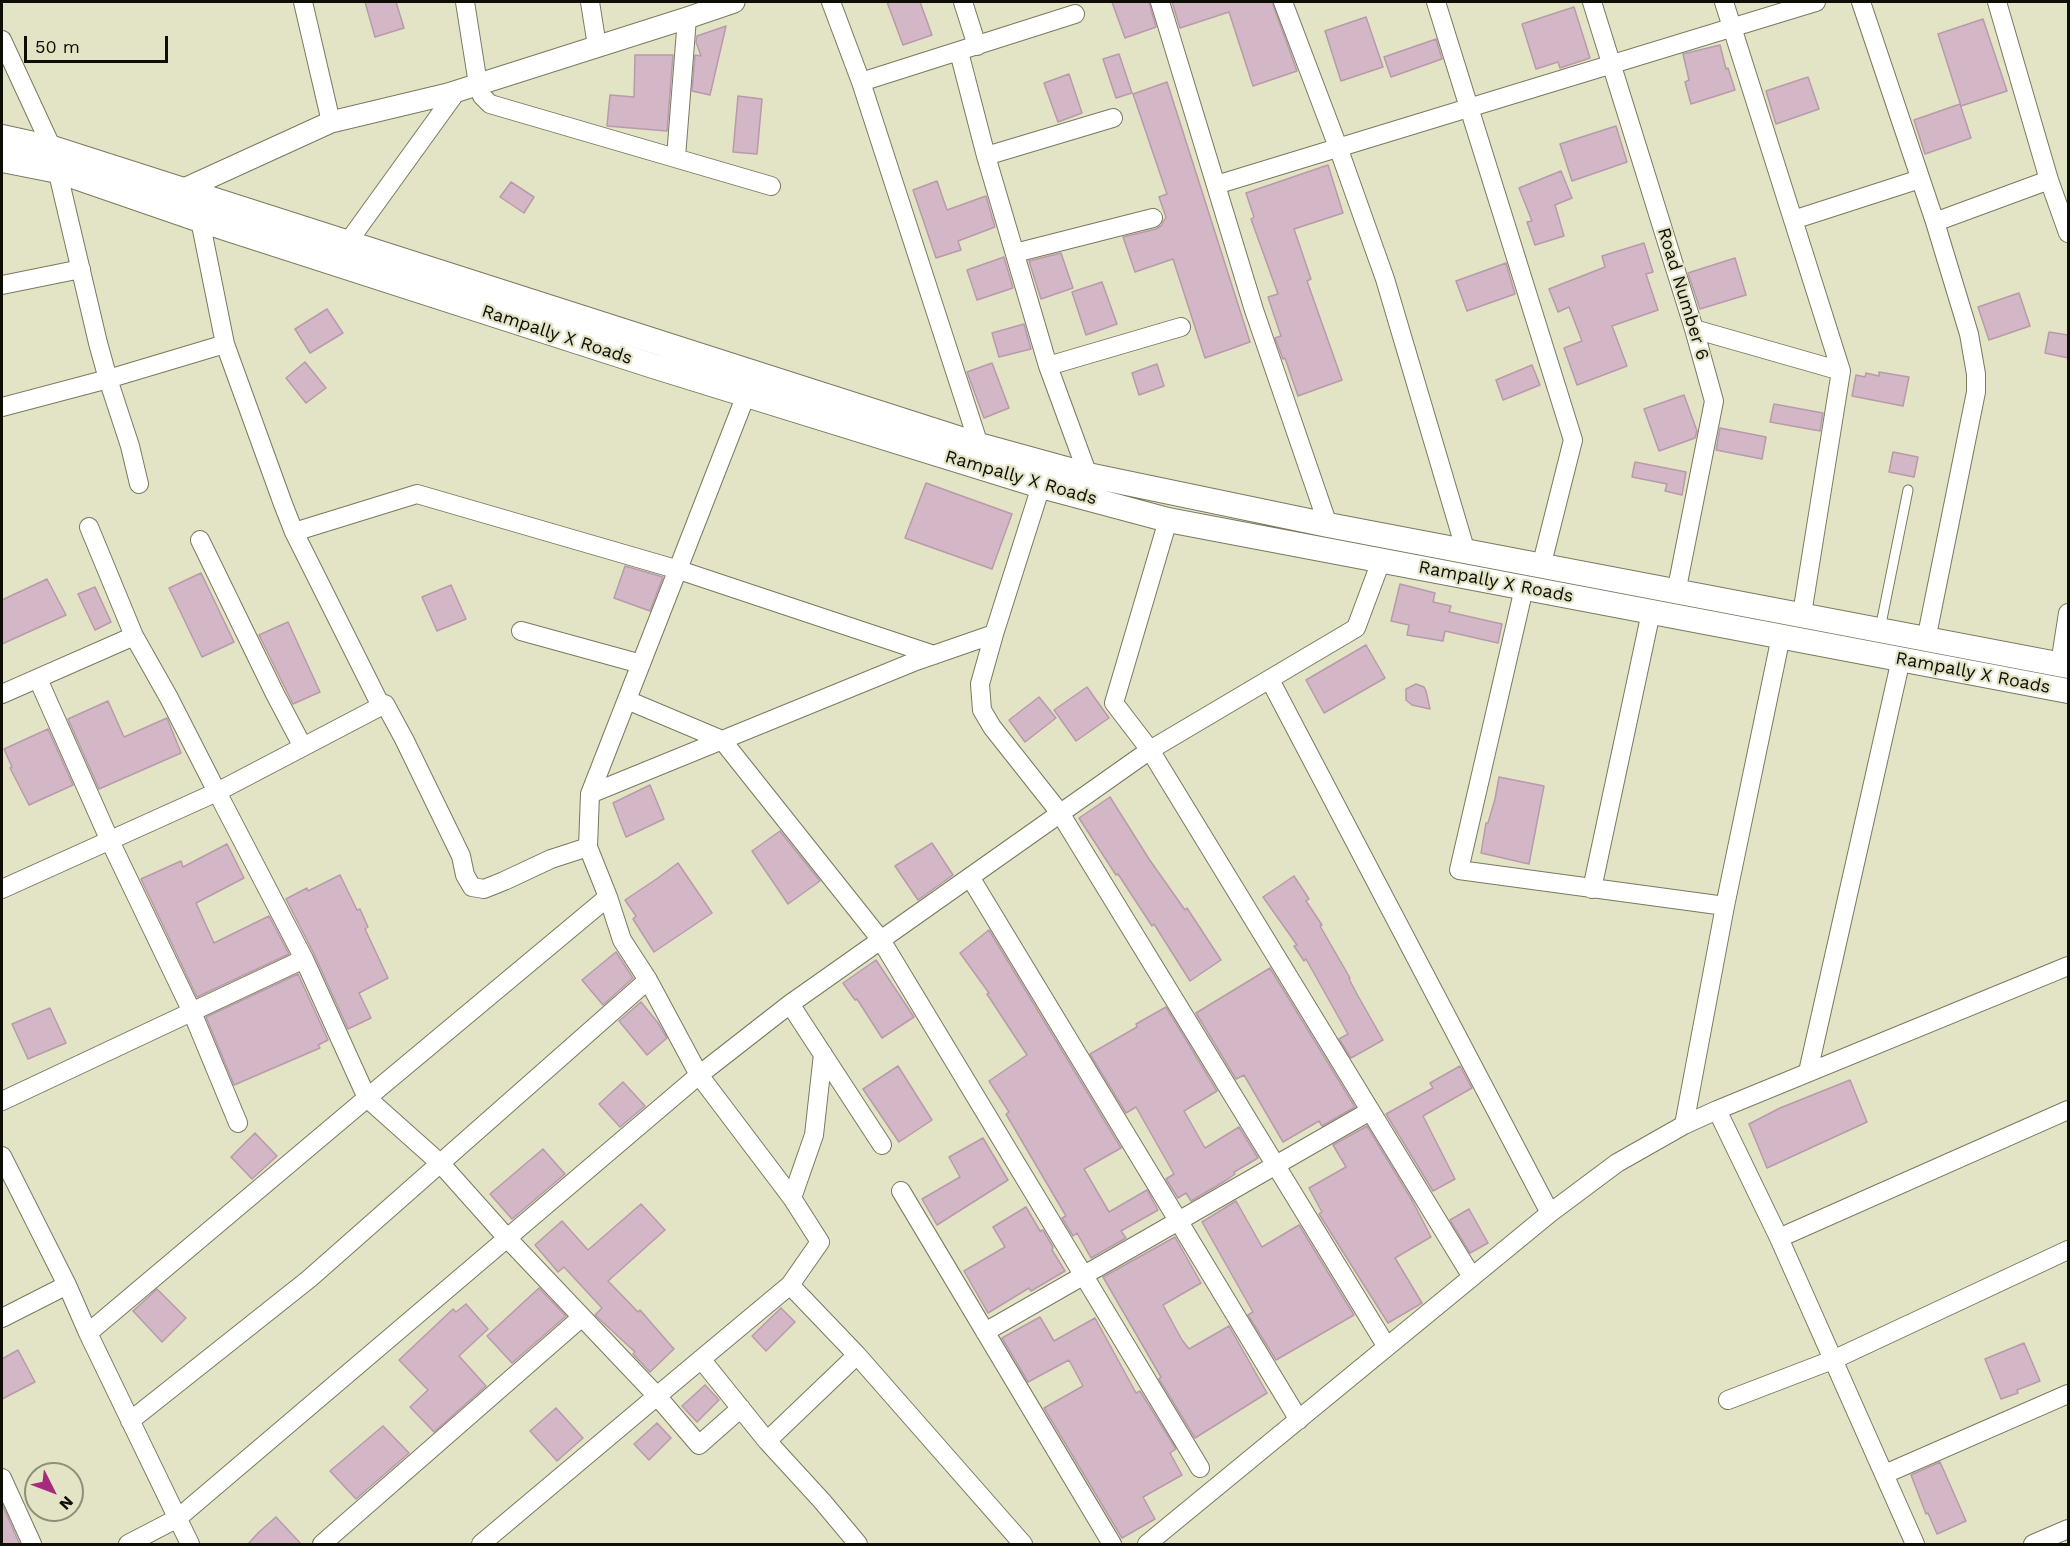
<!DOCTYPE html>
<html>
<head>
<meta charset="utf-8">
<style>
	body { margin:0 }
	#map { position:relative; width:2070px; height:1546px; overflow:hidden; background:#e3e3c6; font-family:"Work Sans",sans-serif }
	canvas { display:block }
	.frame { position:absolute; inset:0; border:3px solid #0f0e05; pointer-events:none }
	.north { position:absolute; left:24px; top:1462px; width:60px; height:60px; box-sizing:border-box; background:#e3e3c6; border:2px solid #8e8e79; border-radius:50%; rotate:132deg; font-size:16px; font-weight:700; line-height:24px; text-align:center; color:#0f0e05 }
	.north::after { content:''; display:block; margin:auto; width:21px; height:27px; background:#a72b7d; clip-path:polygon(50% 0,100% 100%,50% 72%,0 100%) }
	.scale { position:absolute; left:24px; top:36px; width:144px; height:27px; box-sizing:border-box; border:3px solid #0f0e05; border-top:0; padding-left:8px; font-size:18px; line-height:21px; white-space:nowrap; color:#0f0e05; -webkit-text-stroke:4px #e3e3c6; paint-order:stroke }
</style>
</head>
<body>
<div id="map">
<canvas width="2070" height="1546"></canvas>
<div class="frame"></div>
<div class="north">N</div>
<div class="scale">50 m</div>
</div>
<script>
const g = document.querySelector('canvas').getContext('2d');
g.lineJoin = 'round';
function paint(path, color) { g.fillStyle = color; g.fill(path, 'evenodd'); }
const shape = rows => new Path2D(rows.map(r => 'M' + r).join(''));
function strokePath(path, color, width, dash) { g.strokeStyle = color; g.lineWidth = width; g.lineCap = dash ? 'butt' : 'round'; g.setLineDash(dash || []); g.stroke(path); }
function drawText(font, color, halo, rows, align = 'center') {
  g.font = font + ' "Work Sans",sans-serif'; g.lineWidth = 4.5; g.setLineDash([]); g.textBaseline = 'middle'; g.strokeStyle = halo; g.fillStyle = color; for (const [text, x, y, turn = 0] of rows) {
    g.save(); g.translate(x, y); g.rotate((+turn || 0) * Math.PI / 180); g.textAlign = isNaN(turn) ? turn : align; if (halo) g.strokeText(text, 0, 0); g.fillText(text, 0, 0); g.restore();
  }
}
const building = shape([
	[365,2,396,2,404,28,375,37,365,2],
	[887,2,920,2,932,35,903,45,887,2],
	[1112,2,1149,2,1156,27,1125,38,1112,2],
	[1172,2,1272,2,1297,71,1253,86,1229,12,1180,28,1172,2],
	[1574,7,1590,58,1560,68,1558,62,1536,69,1522,24,1574,7],
	[1366,17,1383,67,1341,81,1325,31,1366,17],
	[1983,19,2007,91,1961,106,1938,34,1983,19],
	[726,26,710,95,692,91,695,55,701,56,696,42,697,36,726,26],
	[1436,39,1442,59,1391,77,1384,57,1436,39],
	[1720,45,1726,69,1728,68,1735,90,1691,104,1685,82,1689,80,1683,54,1720,45],
	[1119,54,1132,93,1116,98,1103,59,1119,54],
	[635,55,673,55,667,131,607,126,610,95,634,97,635,55],
	[1069,74,1082,113,1058,122,1044,83,1069,74],
	[1808,77,1819,109,1776,124,1766,91,1808,77],
	[1167,82,1250,342,1205,358,1173,259,1135,272,1123,237,1156,229,1161,226,1166,217,1159,197,1167,194,1133,94,1167,82],
	[738,96,762,99,757,154,733,152,738,96],
	[1960,104,1971,138,1925,154,1914,120,1960,104],
	[1616,126,1627,162,1572,181,1560,144,1616,126],
	[1328,165,1343,213,1294,229,1311,279,1307,281,1342,380,1298,396,1285,358,1283,359,1275,338,1281,336,1268,297,1278,294,1251,219,1254,217,1246,193,1328,165],
	[1561,171,1572,198,1555,205,1564,236,1535,245,1527,222,1532,221,1519,188,1561,171],
	[937,181,947,210,986,196,995,227,958,241,961,250,936,258,913,190,937,181],
	[511,182,534,197,524,213,500,197,511,182],
	[1644,243,1653,272,1646,274,1658,310,1612,326,1627,366,1577,385,1564,348,1582,341,1569,307,1558,312,1549,289,1605,267,1602,256,1644,243],
	[1061,253,1073,288,1041,299,1029,261,1061,253],
	[1004,257,1013,288,977,300,967,270,1004,257],
	[1735,258,1746,295,1700,309,1688,273,1735,258],
	[1506,263,1515,294,1467,311,1456,281,1506,263],
	[1102,282,1117,324,1086,335,1072,292,1102,282],
	[2019,293,2030,326,1989,340,1978,307,2019,293],
	[327,309,343,333,310,353,295,329,327,309],
	[1024,324,1031,349,999,357,992,333,1024,324],
	[2049,332,2068,335,2068,358,2045,353,2049,332],
	[305,362,326,388,306,403,286,378,305,362],
	[992,363,1009,408,984,418,967,372,992,363],
	[1157,364,1164,386,1139,395,1132,373,1157,364],
	[1532,365,1540,385,1503,400,1496,380,1532,365],
	[1879,372,1909,377,1903,406,1852,396,1856,375,1865,377,1866,373,1879,376,1879,372],
	[1684,395,1697,431,1695,438,1659,451,1644,409,1684,395],
	[1774,404,1823,413,1820,431,1770,422,1774,404],
	[1720,428,1766,437,1762,459,1716,450,1720,428],
	[1893,452,1918,457,1914,477,1889,472,1893,452],
	[1635,462,1686,472,1682,495,1665,491,1667,484,1632,477,1635,462],
	[926,483,1012,514,992,569,905,538,926,483],
	[625,566,663,577,650,611,614,598,625,566],
	[201,573,234,642,202,657,169,588,201,573],
	[47,579,66,615,2,644,2,600,47,579],
	[1400,584,1435,593,1433,602,1451,606,1449,612,1502,624,1498,643,1445,631,1443,641,1407,635,1409,625,1391,621,1400,584],
	[451,585,466,619,437,631,422,597,451,585],
	[95,587,111,622,95,630,78,594,95,587],
	[288,622,320,692,293,704,259,635,288,622],
	[1366,645,1385,678,1324,713,1306,680,1366,645],
	[1416,684,1424,687,1426,691,1430,709,1412,705,1406,700,1406,689,1416,684],
	[1087,687,1109,718,1076,741,1054,710,1087,687],
	[1039,697,1056,718,1025,742,1009,720,1039,697],
	[108,701,124,737,167,718,181,753,99,789,68,719,108,701],
	[48,729,73,785,29,805,10,768,12,767,4,749,48,729],
	[1499,777,1544,786,1529,864,1481,853,1486,823,1488,823,1495,799,1499,777],
	[650,785,664,819,626,837,613,803,650,785],
	[1110,797,1149,859,1185,910,1187,908,1221,960,1190,981,1154,924,1152,926,1118,874,1116,875,1079,818,1110,797],
	[780,831,820,881,788,904,752,851,780,831],
	[932,843,953,875,918,900,895,866,932,843],
	[227,844,244,878,196,903,214,943,269,916,289,954,197,997,141,879,181,861,183,867,227,844],
	[678,863,712,913,654,952,633,919,636,916,625,900,658,878,678,863],
	[340,875,357,910,360,909,368,927,365,929,388,978,359,993,371,1018,348,1029,314,954,286,899,307,888,308,891,340,875],
	[1294,876,1309,899,1306,901,1322,925,1320,926,1350,978,1349,979,1358,996,1383,1040,1351,1058,1339,1039,1348,1034,1306,959,1304,961,1294,946,1297,945,1263,897,1294,876],
	[989,930,1121,1148,1084,1169,1109,1212,1147,1190,1158,1210,1121,1231,1126,1238,1091,1258,1077,1233,1073,1236,1062,1218,1066,1216,1006,1114,1009,1112,989,1081,1027,1055,987,994,989,993,960,953,989,930],
	[616,952,633,978,603,1005,582,980,616,952],
	[876,960,914,1017,882,1038,857,999,855,1000,843,983,876,960],
	[1270,968,1355,1107,1322,1126,1319,1121,1283,1142,1244,1075,1236,1079,1196,1013,1270,968],
	[298,974,328,1040,318,1045,320,1048,234,1085,206,1017,298,974],
	[641,1002,658,1023,667,1038,647,1055,619,1021,641,1002],
	[1166,1007,1217,1091,1184,1111,1205,1148,1239,1127,1258,1158,1234,1172,1235,1174,1225,1181,1191,1201,1186,1193,1178,1198,1166,1179,1174,1174,1136,1107,1126,1113,1090,1054,1137,1027,1136,1024,1166,1007],
	[50,1008,66,1043,28,1059,12,1024,50,1008],
	[898,1066,932,1120,899,1142,863,1089,898,1066],
	[1460,1066,1472,1088,1423,1116,1455,1179,1433,1191,1386,1114,1433,1088,1430,1083,1460,1066],
	[1850,1080,1867,1122,1767,1168,1749,1124,1780,1108,1850,1080],
	[623,1082,645,1106,620,1127,599,1104,623,1082],
	[1367,1126,1413,1202,1431,1237,1395,1258,1422,1303,1388,1323,1319,1214,1322,1212,1309,1188,1346,1167,1333,1145,1367,1126],
	[255,1133,277,1156,252,1179,231,1157,255,1133],
	[983,1138,1008,1180,937,1225,922,1199,960,1177,949,1157,983,1138],
	[543,1149,565,1174,512,1219,490,1194,543,1149],
	[1236,1201,1262,1247,1299,1225,1354,1315,1276,1360,1248,1315,1253,1312,1202,1222,1236,1201],
	[641,1204,665,1230,608,1281,638,1312,640,1310,674,1349,650,1372,633,1354,635,1352,595,1315,602,1308,564,1267,558,1272,535,1245,562,1221,588,1250,641,1204],
	[1026,1207,1040,1231,1043,1230,1053,1247,1052,1250,1065,1271,1031,1291,1029,1288,988,1313,964,1271,1005,1247,993,1227,1026,1207],
	[1469,1209,1488,1243,1470,1253,1450,1220,1469,1209],
	[1175,1237,1201,1283,1163,1305,1182,1340,1189,1349,1229,1326,1267,1393,1195,1438,1159,1379,1161,1377,1103,1277,1175,1237],
	[539,1288,566,1316,512,1363,487,1336,539,1288],
	[157,1289,186,1318,162,1342,133,1311,157,1289],
	[466,1304,488,1329,459,1356,486,1386,434,1432,410,1407,428,1390,399,1360,453,1309,456,1312,466,1304],
	[781,1308,795,1322,766,1351,752,1336,781,1308],
	[1040,1317,1054,1341,1095,1318,1136,1393,1140,1391,1176,1449,1170,1453,1182,1475,1143,1497,1155,1519,1122,1538,1044,1408,1083,1386,1069,1360,1028,1382,1002,1338,1040,1317],
	[2024,1343,2040,1381,2017,1390,2018,1393,2001,1399,1985,1359,2024,1343],
	[18,1350,35,1382,2,1399,2,1359,18,1350],
	[705,1385,719,1400,697,1422,682,1406,705,1385],
	[556,1408,583,1438,557,1461,530,1431,556,1408],
	[657,1423,671,1438,649,1460,634,1444,657,1423],
	[383,1426,409,1453,356,1499,330,1471,383,1426],
	[1940,1462,1966,1521,1937,1534,1928,1513,1926,1514,1911,1475,1940,1462],
	[2,1504,20,1545,2,1545,2,1504],
	[276,1517,302,1545,247,1545,259,1532,276,1517]
]);
const service = shape([
	[1880,629,1908,490]
]);
const minor = shape([
	[303,2,331,122],
	[465,2,478,84,482,96,490,104,771,186],
	[590,2,597,46],
	[831,2,861,82,979,445],
	[963,2,977,46],
	[1160,2,1254,310,1328,525],
	[1283,2,1338,147,1385,279,1466,552],
	[1436,2,1573,440,1541,567],
	[1592,2,1694,329,1714,401,1676,593],
	[1724,2,1841,371,1802,614],
	[1861,2,1935,222,1969,334,1976,374,1976,392,1926,640],
	[1997,2,2049,180,2068,233],
	[2,40,52,148,98,343,108,379,130,446,139,484],
	[959,52,986,156,1048,366,1088,475],
	[861,82,1075,14],
	[986,156,1113,118],
	[676,157,687,18],
	[1216,185,1816,2],
	[200,220,225,344,283,504,294,532,381,706],
	[1793,220,1920,179],
	[1935,222,2049,180],
	[348,242,457,91],
	[1015,253,1153,218],
	[2,285,81,269],
	[1694,329,1841,371],
	[1048,366,1181,327],
	[746,395,590,794,588,847,608,897,622,940,648,980,699,1075,792,1198,820,1242,790,1285],
	[2,407,108,379,225,344],
	[1041,486,994,634,980,684,982,710,992,727,1060,813,1387,1347],
	[1168,520,1114,703,1150,750,1472,1277],
	[294,532,417,494,679,570,934,655],
	[200,540,275,694,303,747],
	[1524,588,1459,870,1725,906],
	[521,631,641,664],
	[2060,664,2068,613],
	[38,679,110,841,192,1012,238,1123],
	[1270,680,1550,1213],
	[2,694,134,636,89,527],
	[627,700,722,740,881,940,1200,1468],
	[590,794,916,661,994,634],
	[588,847,551,859,504,881,484,889,472,887,465,875,461,856,404,739,385,704,217,792,304,959,367,1098,608,897],
	[970,877,1299,1420],
	[2,889,217,792,169,698,134,636],
	[1592,889,1651,612],
	[790,1004,882,1145],
	[1808,1072,1901,659],
	[2,1101,304,959],
	[1717,1110,2068,966],
	[1684,1125,1725,906,1781,636],
	[2,1156,67,1285,88,1333,190,1544],
	[901,1191,1112,1544],
	[792,1198,814,1135,823,1054],
	[1779,1238,2068,1110],
	[2,1318,67,1285],
	[985,1332,1370,1111],
	[88,1333,367,1098,441,1164,508,1239,657,1396,790,1285,857,1355,1023,1544],
	[701,1359,767,1441,822,1501,858,1544],
	[1728,1400,1835,1359,2068,1250],
	[130,1421,309,1279,648,980],
	[767,1441,857,1355],
	[1885,1474,2068,1394],
	[2,1478,32,1544],
	[128,1544,178,1518,699,1075,790,1004,1150,750,1356,628,1381,561],
	[322,1544,582,1317],
	[481,1544,657,1396,699,1445,741,1408],
	[1147,1544,1550,1213,1617,1163,1684,1125,1717,1110,1779,1238,1915,1544],
	[2033,1544,2068,1529]
]);
const tertiary = shape([
	[179,198,182,190,331,122,448,94,687,18,734,2]
]);
const secondary = shape([
	[2,137,52,148,979,445,1088,475,1328,525,2068,666],
	[2,160,58,171,200,220,653,366,1041,486,1168,520,2068,691]
]);
const streetNames = [
	["Road Number 6",1683,294,73],
	["Rampally X Roads",557,335,18],
	["Rampally X Roads",1021,478,16],
	["Rampally X Roads",1496,582,11],
	["Rampally X Roads",1973,673,11]
];
paint(building, '#d4b7c7');
strokePath(building, '#b79baa', 1.5);
strokePath(service, '#7a795f', 11);
strokePath(minor, '#7a795f', 20);
strokePath(tertiary, '#7a795f', 23);
strokePath(secondary, '#7a795f', 26);
strokePath(service, '#fff', 9);
strokePath(minor, '#fff', 18);
strokePath(tertiary, '#fff', 21);
strokePath(secondary, '#fff', 24);
drawText('18px', '#0f0e05', '#e3e3c6', streetNames);
</script>
</body>
</html>
